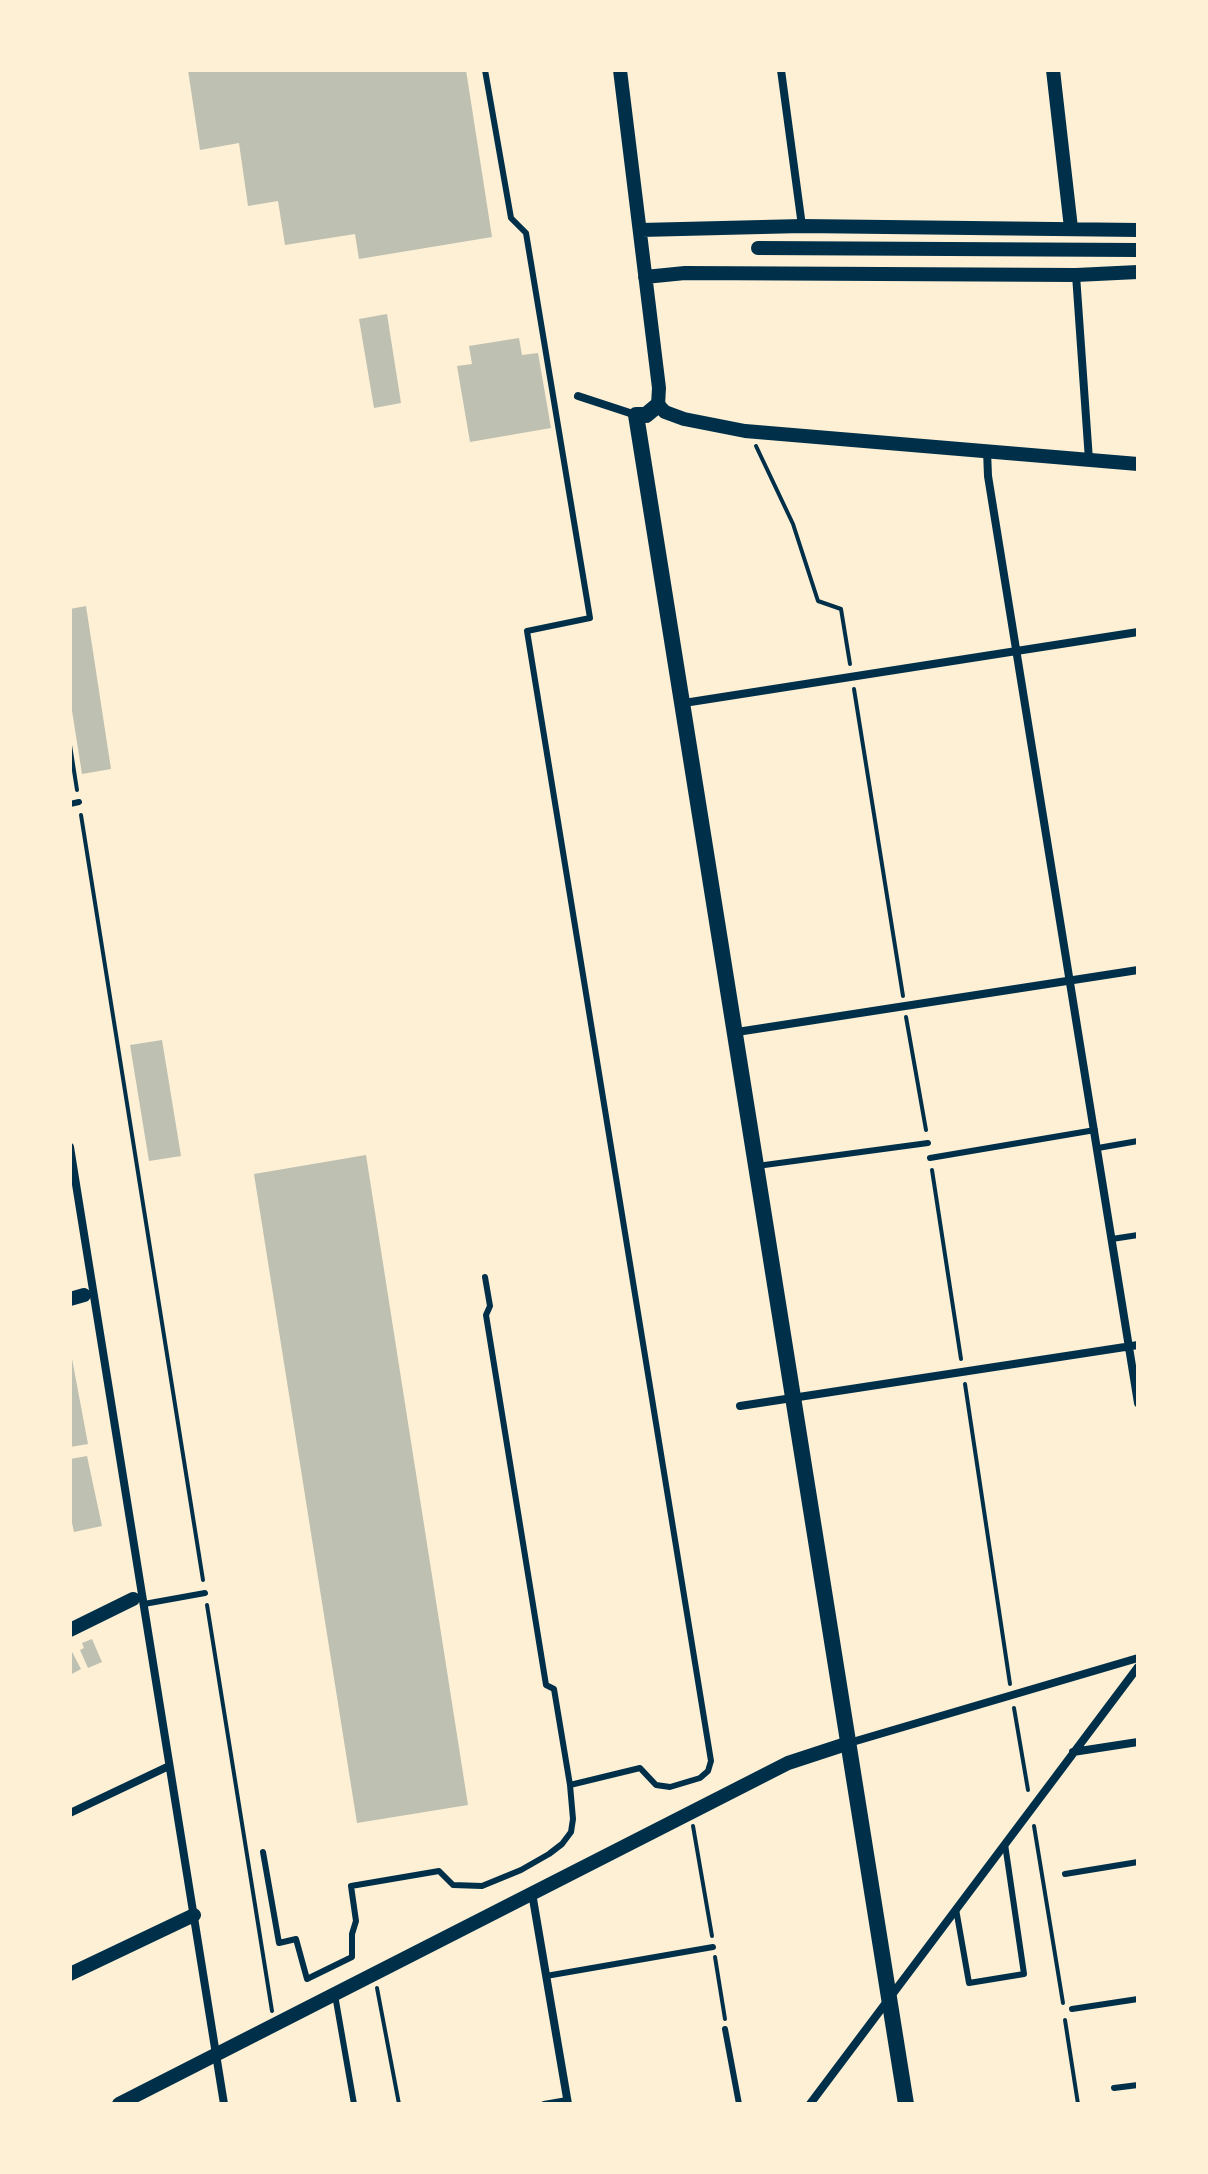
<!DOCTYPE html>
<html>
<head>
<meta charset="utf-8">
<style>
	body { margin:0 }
	#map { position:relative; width:1208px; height:2174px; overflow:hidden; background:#fdf0d5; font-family:Mulish,sans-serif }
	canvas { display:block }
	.frame { position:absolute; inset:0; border:72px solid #fdf0d5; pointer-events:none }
</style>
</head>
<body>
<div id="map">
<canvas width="1208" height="2174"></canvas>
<div class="frame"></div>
</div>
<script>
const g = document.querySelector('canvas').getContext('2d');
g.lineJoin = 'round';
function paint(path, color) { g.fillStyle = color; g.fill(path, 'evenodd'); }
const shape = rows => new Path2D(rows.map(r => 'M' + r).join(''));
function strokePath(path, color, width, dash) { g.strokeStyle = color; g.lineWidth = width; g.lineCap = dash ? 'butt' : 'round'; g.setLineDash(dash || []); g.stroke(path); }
const building = shape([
	[188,70,466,70,492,237,359,259,355,234,285,245,278,201,248,206,239,143,200,150],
	[387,314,401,403,374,408,359,319],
	[519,338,522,355,538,353,551,428,470,442,457,366,472,364,469,346],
	[86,606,111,769,82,774,70,698,70,609],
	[162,1040,181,1156,149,1161,130,1045],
	[366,1155,468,1805,357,1823,254,1174],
	[70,1348,88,1444,70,1447],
	[87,1456,102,1526,74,1532,70,1514,70,1459],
	[92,1639,102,1662,88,1668,80,1650,84,1648,82,1643],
	[70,1648,81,1669,70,1675]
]);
const path = shape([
	[756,446,793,524,818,601,841,609,850,664],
	[854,689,903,996],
	[70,745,77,790],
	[81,815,203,1580],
	[906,1017,926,1130],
	[932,1170,961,1359],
	[965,1384,1010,1684],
	[207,1605,272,2011],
	[1014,1708,1028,1790],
	[693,1826,712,1936],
	[1034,1826,1063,2003],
	[715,1957,725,2019],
	[377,1988,399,2104],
	[1065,2020,1078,2104]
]);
const service = shape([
	[485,70,511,218,526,233,590,618,527,631,711,1761,708,1771,700,1778,670,1787,656,1785,640,1768,570,1785],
	[70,804,79,802],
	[1098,1148,1138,1141],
	[930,1158,1095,1130],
	[757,1166,928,1143],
	[1112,1239,1138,1235],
	[144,1604,205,1593],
	[263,1852,279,1943,296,1939,307,1979,352,1957,352,1934,356,1921,351,1886,439,1871,453,1885,482,1886,521,1870,549,1854,562,1844,571,1832,573,1819,570,1785,554,1689,546,1685,486,1315,490,1306,485,1277],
	[1065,1874,1138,1862],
	[956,1909,969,1983,1024,1974,1005,1844],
	[546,1976,713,1947],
	[335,1995,354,2104],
	[1072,2009,1138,1999],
	[725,2029,739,2104],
	[1114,2088,1138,2085],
	[544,2104,567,2100]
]);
const minor = shape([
	[781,70,802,226],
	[1076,275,1089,460],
	[578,396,636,415],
	[987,451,988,476,1138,1403],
	[684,703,1138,632],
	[737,1032,1138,970],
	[70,1147,224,2104],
	[740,1406,1138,1345],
	[849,1743,1138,1658],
	[1073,1752,1138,1742],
	[70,1813,169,1766],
	[532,1893,568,2104],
	[810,2104,1138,1667]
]);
const tertiary = shape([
	[620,70,659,388,658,405,665,412,684,419,745,431,1138,464],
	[1053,70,1071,228],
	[641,230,802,226,1138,230],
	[758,248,1138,250],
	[645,277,685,273,1076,275,1138,272],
	[70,1299,84,1295],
	[70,1630,133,1599],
	[70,1974,194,1915],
	[119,2104,788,1763,849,1743]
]);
const secondary = shape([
	[658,405,646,415,636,415,906,2104]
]);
paint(building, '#bec0b2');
strokePath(path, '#003049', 4);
strokePath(service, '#003049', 6);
strokePath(minor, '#003049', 8);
strokePath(tertiary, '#003049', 14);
strokePath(secondary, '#003049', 16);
</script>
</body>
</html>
